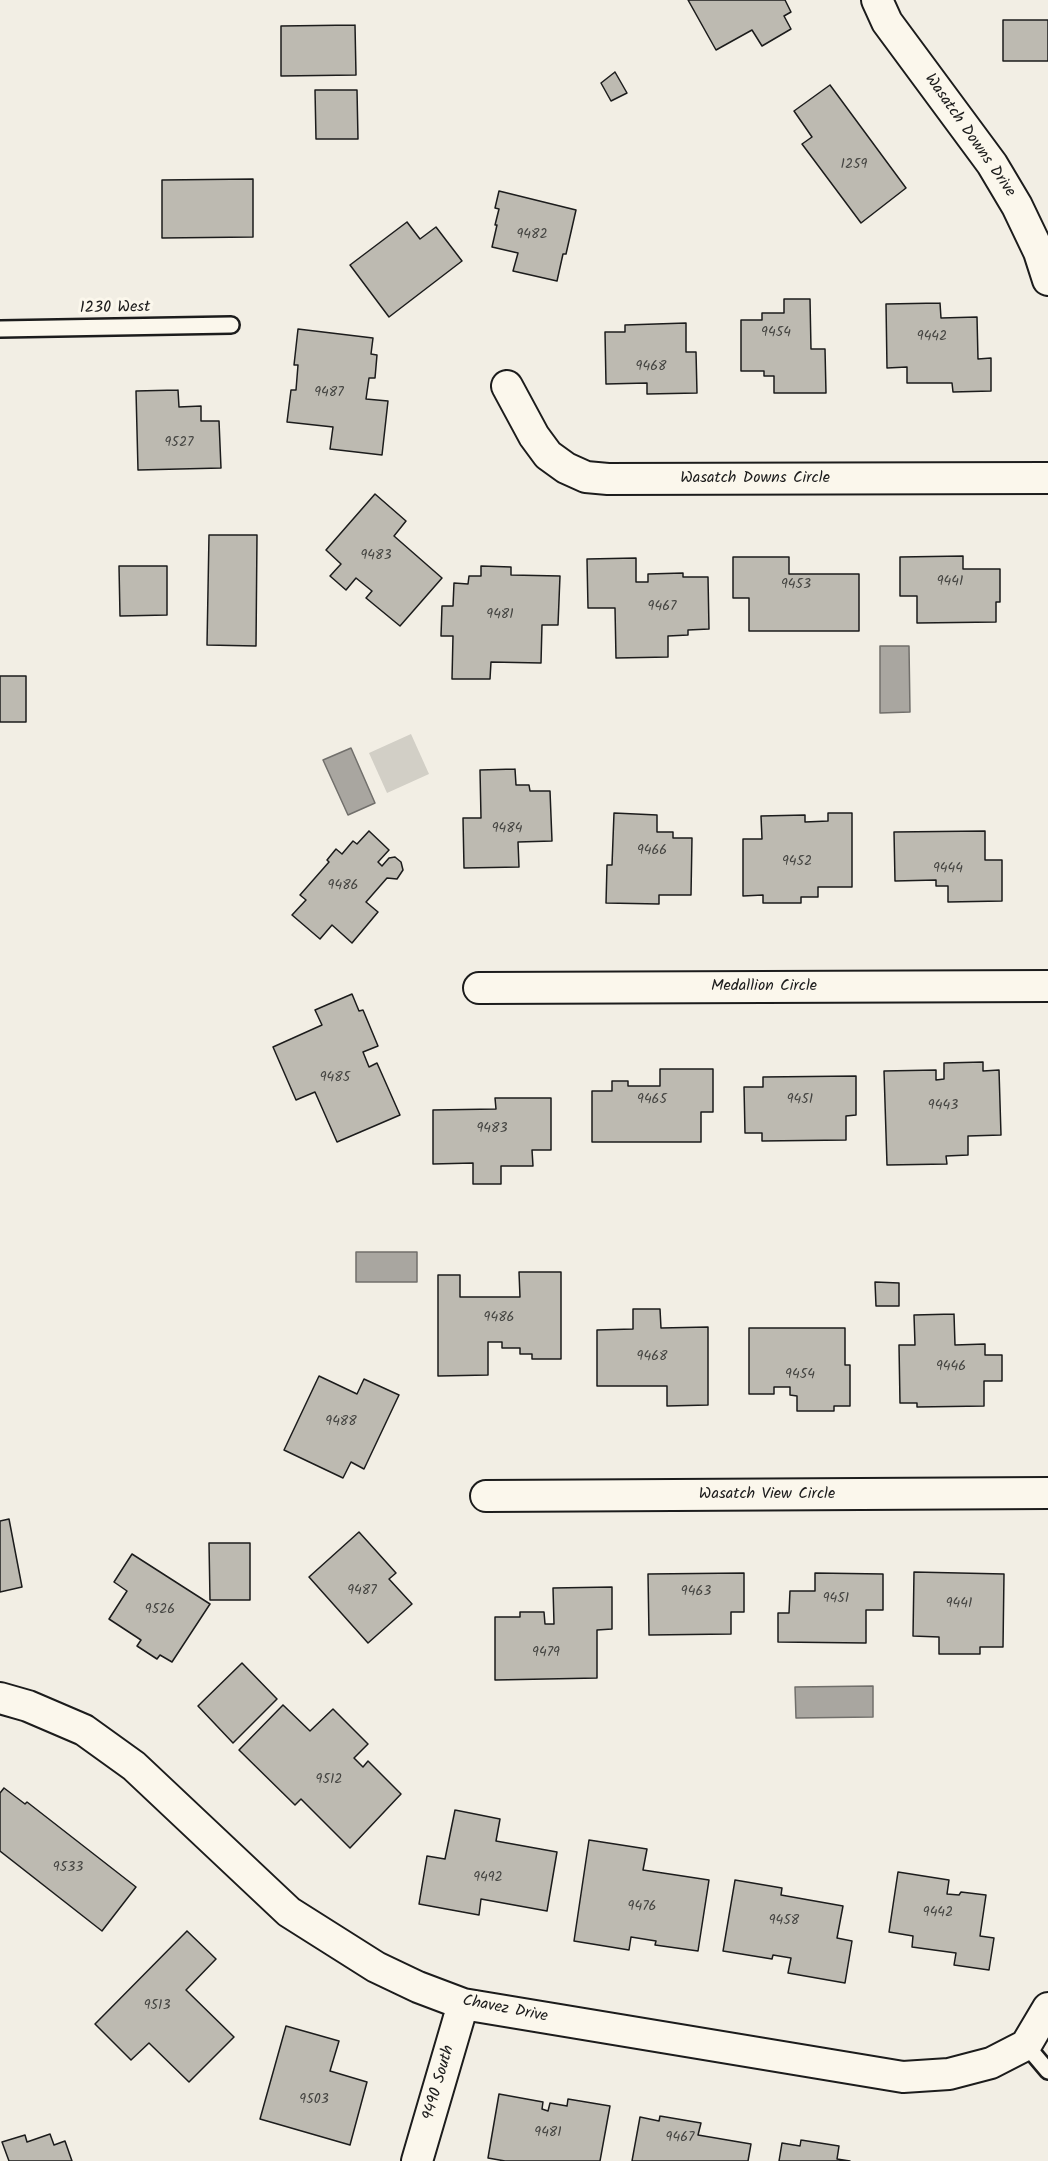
<!DOCTYPE html>
<html>
<head>
<meta charset="utf-8">
<style>
	body { margin:0 }
	canvas { display:block; background:#f2eee4 }
</style>
</head>
<body>
<canvas width="1048" height="2161"></canvas>
<script>
const g = document.querySelector('canvas').getContext('2d');
g.lineJoin = 'round';
function paint(path, color) { g.fillStyle = color; g.fill(path, 'evenodd'); }
const shape = rows => new Path2D(rows.map(r => 'M' + r).join(''));
function strokePath(path, color, width, dash) { g.strokeStyle = color; g.lineWidth = width; g.lineCap = dash ? 'butt' : 'round'; g.setLineDash(dash || []); g.stroke(path); }
function drawText(font, color, halo, rows, align = 'center') {
  g.font = font + ' Kalam,sans-serif'; g.lineWidth = 6; g.setLineDash([]); g.textBaseline = 'middle'; g.strokeStyle = halo; g.fillStyle = color; for (const [text, x, y, turn = 0] of rows) {
    g.save(); g.translate(x, y); g.rotate((+turn || 0) * Math.PI / 180); g.textAlign = isNaN(turn) ? turn : align; if (halo) g.strokeText(text, 0, 0); g.fillText(text, 0, 0); g.restore();
  }
}
const green = shape([
	[411,734,429,774,387,793,369,753]
]);
const water = shape([
	[880,646,909,646,910,712,880,713,880,646],
	[351,748,375,803,348,815,323,760,351,748],
	[356,1252,417,1252,417,1282,356,1282,356,1252],
	[873,1686,873,1717,796,1718,795,1687,873,1686]
]);
const building = shape([
	[688,0,785,0,791,12,784,16,791,29,762,46,752,30,716,50,688,0],
	[1003,20,1048,20,1048,61,1003,61,1003,20],
	[355,25,356,75,281,76,281,26,355,25],
	[615,72,627,93,611,101,601,83,615,72],
	[830,85,906,188,861,223,802,144,812,137,794,111,830,85],
	[315,90,357,90,358,139,316,139,315,90],
	[253,179,253,237,162,238,162,180,253,179],
	[499,191,576,210,566,254,563,254,557,281,513,271,518,253,492,247,497,225,495,225,499,209,495,208,499,191],
	[407,222,420,239,436,227,462,261,389,317,350,265,407,222],
	[784,299,810,299,811,349,825,349,826,393,774,393,774,376,764,376,764,371,741,371,741,320,762,320,762,313,784,313,784,299],
	[940,303,941,318,977,317,978,359,991,358,991,391,953,392,952,383,907,383,907,367,887,368,886,304,940,303],
	[686,323,686,352,696,352,697,393,647,394,647,383,606,384,605,332,625,332,625,325,686,323],
	[298,329,373,338,371,354,377,355,375,378,369,378,366,399,388,401,382,455,330,449,333,427,287,422,291,390,296,390,298,365,294,365,298,329],
	[178,390,179,407,201,406,201,421,219,421,221,468,138,470,136,391,178,390],
	[375,494,406,521,394,536,442,578,400,626,366,598,372,591,356,578,346,590,330,576,341,564,326,550,375,494],
	[209,535,257,535,256,646,207,645,209,535],
	[963,556,963,569,1000,569,1000,602,996,602,996,622,917,623,917,596,900,596,900,557,963,556],
	[733,557,789,557,789,574,859,574,859,631,749,631,749,598,733,598,733,557],
	[636,558,636,582,648,582,648,574,683,573,683,577,708,577,709,629,688,630,688,635,668,636,668,657,616,658,615,608,588,608,587,559,636,558],
	[119,566,167,566,167,615,120,616,119,566],
	[481,566,511,567,511,575,560,576,558,625,542,625,541,663,491,662,490,679,452,679,453,636,441,636,442,606,453,606,454,583,468,584,469,576,481,576,481,566],
	[0,676,26,676,26,722,0,722,0,676],
	[515,769,516,785,529,785,530,791,550,791,552,841,518,842,519,867,464,868,463,818,481,818,480,770,515,769],
	[614,813,657,815,657,832,673,832,673,838,692,838,691,895,659,895,659,904,606,903,607,865,612,865,614,813],
	[828,813,852,813,852,887,818,887,818,897,801,897,801,903,763,903,763,895,743,896,743,839,762,839,761,816,805,815,805,822,828,821,828,813],
	[369,831,389,850,378,862,382,866,389,858,395,857,401,862,403,870,397,879,387,878,366,902,378,912,352,943,332,925,320,939,292,915,306,900,300,895,329,862,327,860,336,849,342,854,353,841,357,844,369,831],
	[985,831,985,860,1002,860,1002,901,948,902,948,886,936,886,936,880,895,881,894,832,985,831],
	[352,994,359,1011,363,1010,378,1046,363,1052,369,1067,377,1063,400,1115,337,1142,315,1092,296,1100,273,1047,322,1025,315,1010,352,994],
	[983,1062,983,1071,999,1070,1001,1135,968,1136,968,1155,946,1156,947,1164,887,1165,884,1071,936,1070,936,1080,944,1079,944,1063,983,1062],
	[660,1069,713,1069,713,1112,701,1112,701,1142,592,1142,592,1091,612,1091,612,1081,628,1081,628,1086,660,1086,660,1069],
	[856,1076,856,1115,846,1116,846,1140,762,1141,762,1133,745,1133,744,1087,763,1087,763,1077,856,1076],
	[495,1098,551,1098,551,1150,532,1150,533,1166,501,1166,501,1184,473,1184,473,1163,433,1164,433,1110,496,1109,495,1098],
	[519,1272,561,1272,561,1359,532,1359,532,1354,520,1354,520,1348,502,1348,502,1342,488,1342,488,1375,438,1376,438,1275,460,1275,460,1297,520,1297,519,1272],
	[875,1282,899,1283,899,1306,876,1306,875,1282],
	[633,1309,660,1309,661,1328,708,1327,708,1405,667,1406,667,1386,597,1386,597,1330,633,1329,633,1309],
	[954,1314,955,1345,985,1344,985,1355,1002,1355,1002,1381,984,1381,984,1406,917,1407,917,1403,900,1403,899,1345,915,1345,914,1315,954,1314],
	[749,1328,845,1328,845,1365,850,1365,850,1406,834,1406,834,1411,797,1411,797,1396,790,1395,790,1387,774,1387,774,1394,749,1394,749,1328],
	[319,1376,357,1394,364,1379,399,1395,364,1469,351,1462,343,1478,284,1450,319,1376],
	[9,1519,22,1587,0,1592,0,1521,9,1519],
	[359,1532,396,1573,389,1579,412,1604,368,1643,309,1577,359,1532],
	[209,1543,250,1543,250,1600,210,1600,209,1543],
	[132,1554,210,1604,172,1662,160,1655,157,1659,137,1646,141,1640,109,1619,127,1591,114,1582,132,1554],
	[914,1572,1004,1574,1003,1647,980,1647,980,1654,939,1654,939,1637,913,1636,914,1572],
	[744,1573,744,1612,731,1612,731,1634,649,1635,648,1574,744,1573],
	[815,1573,883,1574,883,1610,866,1610,866,1643,778,1642,778,1613,789,1613,790,1591,815,1591,815,1573],
	[612,1587,612,1629,597,1630,597,1678,495,1680,495,1617,520,1617,520,1612,544,1612,545,1624,554,1624,553,1588,612,1587],
	[242,1663,277,1699,233,1743,198,1706,242,1663],
	[283,1705,310,1731,333,1709,368,1744,354,1758,363,1767,368,1761,401,1794,350,1848,301,1799,295,1805,239,1750,283,1705],
	[4,1788,25,1804,27,1802,136,1887,102,1931,0,1851,0,1793,4,1788],
	[455,1810,500,1819,496,1841,557,1852,547,1911,481,1899,479,1915,419,1904,427,1856,445,1859,455,1810],
	[589,1840,647,1849,643,1870,709,1880,698,1951,655,1945,656,1941,631,1937,629,1950,574,1941,589,1840],
	[898,1872,949,1880,947,1894,959,1895,961,1892,986,1895,980,1936,994,1938,989,1970,954,1965,956,1953,912,1947,913,1936,889,1932,898,1872],
	[735,1880,782,1888,781,1895,843,1906,837,1938,852,1941,845,1983,788,1973,791,1958,773,1955,772,1959,723,1951,735,1880],
	[187,1931,216,1959,186,1990,234,2037,189,2082,149,2043,131,2060,95,2024,187,1931],
	[286,2026,339,2041,330,2071,367,2082,350,2145,260,2119,286,2026],
	[499,2094,543,2102,542,2109,548,2111,550,2103,567,2106,568,2099,610,2106,600,2161,505,2161,488,2158,499,2094],
	[660,2116,701,2123,698,2135,751,2144,748,2161,632,2161,640,2117,659,2121,660,2116],
	[50,2134,54,2145,65,2141,72,2161,9,2161,2,2142,25,2135,27,2142,50,2134],
	[801,2140,839,2146,837,2159,850,2161,779,2161,782,2143,800,2146,801,2140]
]);
const service = shape([
	[0,329,231,325],
	[1026,2045,1048,2071]
]);
const minor = shape([
	[877,0,887,22,992,164,1017,206,1039,252,1048,280],
	[507,386,534,436,548,455,566,468,586,477,608,479,1048,478],
	[479,988,1048,986],
	[486,1496,1048,1493],
	[0,1698,28,1706,84,1730,134,1766,289,1912,376,1967,418,1987,463,2004,903,2077,949,2074,991,2063,1026,2045,1048,2008],
	[417,2161,463,2004]
]);
const numberNames = [
	["1259",854,166],
	["9482",532,236],
	["9454",776,334],
	["9442",932,338],
	["9468",651,368],
	["9487",329,394],
	["9527",179,444],
	["9483",376,557],
	["9441",950,583],
	["9453",796,586],
	["9467",662,608],
	["9481",500,616],
	["9484",507,830],
	["9466",652,852],
	["9452",797,863],
	["9444",948,870],
	["9486",343,887],
	["9485",335,1079],
	["9465",652,1101],
	["9451",800,1101],
	["9443",943,1107],
	["9483",492,1130],
	["9486",499,1319],
	["9468",652,1358],
	["9446",951,1368],
	["9454",800,1376],
	["9488",341,1423],
	["9487",362,1592],
	["9463",696,1593],
	["9451",836,1600],
	["9441",959,1605],
	["9526",160,1611],
	["9479",546,1654],
	["9512",329,1781],
	["9533",68,1869],
	["9492",488,1879],
	["9476",642,1908],
	["9442",938,1914],
	["9458",784,1922],
	["9513",157,2007],
	["9503",314,2101],
	["9481",548,2134],
	["9467",680,2139]
];
const streetNames = [
	["Wasatch Downs Drive",969,136,55],
	["1230 West",115,309,-1],
	["Wasatch Downs Circle",755,479],
	["Medallion Circle",764,987],
	["Wasatch View Circle",767,1495],
	["Chavez Drive",505,2010,11],
	["9490 South",440,2083,-74]
];
paint(green, '#d2cfc6');
paint(water, '#a9a6a0');
strokePath(water, '#716f6b', 1.5);
paint(building, '#bdbab1');
strokePath(building, '#1c1c1c', 1.5);
strokePath(service, '#1c1c1c', 20);
strokePath(minor, '#1c1c1c', 34);
strokePath(service, '#fbf7ec', 15);
strokePath(minor, '#fbf7ec', 30);
drawText('14px', '#444441', null, numberNames);
drawText('16px', '#1c1c1c', '#fbf7ec', streetNames);
</script>
</body>
</html>
